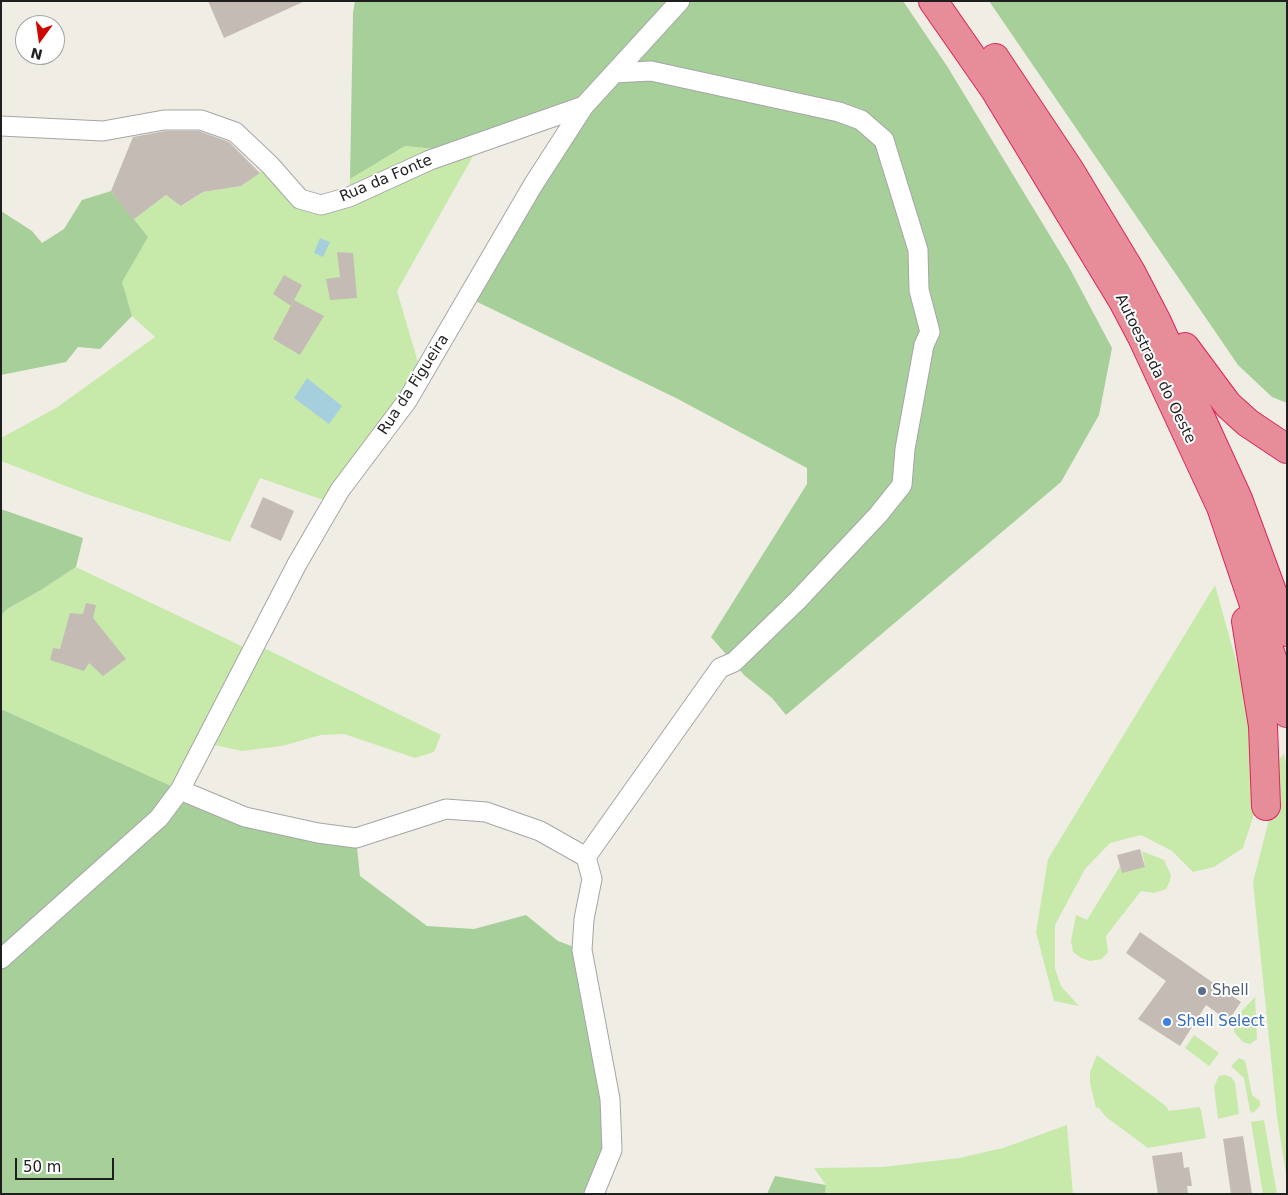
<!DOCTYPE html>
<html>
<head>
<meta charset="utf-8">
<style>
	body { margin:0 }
	#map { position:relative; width:1288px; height:1195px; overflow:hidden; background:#f0ede5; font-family:"DejaVu Sans",sans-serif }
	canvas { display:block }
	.frame { position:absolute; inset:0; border:2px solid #1f1f1f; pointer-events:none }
	.north { position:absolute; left:15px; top:15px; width:50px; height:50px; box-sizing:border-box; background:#fff; border:1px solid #a5a5a5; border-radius:50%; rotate:194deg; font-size:14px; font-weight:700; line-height:20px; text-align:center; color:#1f1f1f }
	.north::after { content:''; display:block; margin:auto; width:18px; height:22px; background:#ce0800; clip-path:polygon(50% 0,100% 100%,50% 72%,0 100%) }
	.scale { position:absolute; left:15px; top:1158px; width:99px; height:22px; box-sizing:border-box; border:2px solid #1f1f1f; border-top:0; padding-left:6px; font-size:15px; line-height:18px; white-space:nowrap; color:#1f1f1f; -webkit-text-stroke:4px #fff; paint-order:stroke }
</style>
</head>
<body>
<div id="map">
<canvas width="1288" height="1195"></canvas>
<div class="frame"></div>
<div class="north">N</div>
<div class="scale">50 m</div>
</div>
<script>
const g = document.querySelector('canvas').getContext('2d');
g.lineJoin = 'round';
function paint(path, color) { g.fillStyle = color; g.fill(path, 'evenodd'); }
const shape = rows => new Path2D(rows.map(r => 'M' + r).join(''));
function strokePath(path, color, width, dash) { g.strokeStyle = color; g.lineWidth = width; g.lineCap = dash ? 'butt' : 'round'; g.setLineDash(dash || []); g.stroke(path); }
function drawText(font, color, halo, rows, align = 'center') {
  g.font = font + ' "DejaVu Sans",sans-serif'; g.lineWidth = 4; g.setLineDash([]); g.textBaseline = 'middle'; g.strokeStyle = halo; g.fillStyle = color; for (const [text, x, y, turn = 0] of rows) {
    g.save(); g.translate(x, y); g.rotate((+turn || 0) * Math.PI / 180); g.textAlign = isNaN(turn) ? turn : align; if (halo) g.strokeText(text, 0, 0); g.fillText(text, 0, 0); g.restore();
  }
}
const grass = shape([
	[481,142,397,291,422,376,332,503,260,478,230,542,89,495,1,461,1,438,56,408,155,337,132,316,121,282,148,237,133,220,166,195,182,206,203,192,241,186,270,165,300,199,349,197,350,179,405,146,436,149],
	[76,567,252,651,256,644,441,735,434,752,415,758,344,734,321,735,282,746,242,751,205,743,180,790,1,709,1,616,7,609,41,590],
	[1215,585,1253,721,1255,811,1243,848,1214,867,1193,872,1172,851,1141,835,1110,843,1085,869,1055,925,1055,969,1061,986,1079,1006,1054,1001,1036,932,1048,859],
	[1284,754,1287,768,1287,1181,1277,1117,1253,882,1272,808,1279,759],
	[1142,851,1164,860,1171,875,1170,881,1166,889,1154,893,1141,891,1106,936,1108,952,1102,959,1090,961,1081,958,1073,952,1071,941,1076,915,1087,920,1120,866,1122,871,1145,866],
	[1255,997,1257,1039,1250,1044,1243,1042,1234,1032,1235,1018],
	[1194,1035,1219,1053,1209,1066,1185,1048],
	[1097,1055,1166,1106,1169,1111,1199,1107,1201,1110,1206,1138,1148,1148,1106,1117,1098,1107,1096,1108,1090,1083,1090,1072],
	[1239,1058,1244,1060,1246,1064,1252,1095,1260,1101,1260,1106,1253,1113,1250,1111,1244,1078,1231,1066],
	[1225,1075,1231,1077,1235,1082,1239,1114,1218,1119,1214,1086,1219,1076],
	[1264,1120,1277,1194,1263,1194,1251,1122],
	[1067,1125,1073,1194,825,1194,826,1185,814,1168,883,1167,959,1158,1003,1148]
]);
const forest = shape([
	[355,1,903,1,947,66,1069,267,1112,348,1099,415,1061,482,786,715,772,698,744,675,711,637,807,484,807,468,676,398,469,298,583,106,436,149,405,146,350,179,353,13],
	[989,1,1287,1,1287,403,1272,397,1238,365],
	[111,191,148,237,122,282,132,316,100,349,78,347,66,362,1,375,1,211,32,231,42,243,64,229,82,200],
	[1,509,83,538,76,567,41,590,7,609,1,616],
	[1,709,180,790,356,838,360,876,427,926,474,929,526,915,558,941,582,950,612,1150,594,1194,1,1194],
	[775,1176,826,1185,825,1194,767,1194]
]);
const water = shape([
	[320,238,330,242,323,257,314,253],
	[307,378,342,406,329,424,294,398]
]);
const building = shape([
	[208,1,305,1,224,38],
	[165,131,199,131,229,142,260,173,241,186,203,192,181,206,166,195,133,220,111,191,133,137],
	[337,252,353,253,357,298,330,300,326,279,340,277],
	[284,275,302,285,291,306,273,294],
	[294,300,324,316,300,355,273,339],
	[263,497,294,511,281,541,250,527],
	[86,603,96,605,93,618,126,659,103,676,89,663,84,671,50,660,53,648,60,649,70,613,83,614],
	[1140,849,1145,867,1122,873,1117,855],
	[1140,932,1241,1002,1228,1021,1206,1005,1180,1046,1138,1019,1166,981,1126,953],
	[1243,1136,1252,1194,1231,1194,1223,1139],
	[1182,1152,1184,1168,1189,1167,1192,1186,1187,1186,1188,1194,1158,1194,1152,1156]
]);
const minor = shape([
	[1,126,103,131,164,120,201,120,235,132,270,165,300,199,321,205,349,197,430,160,584,106],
	[180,790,245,817,318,833,356,838,446,809,486,812,540,831,586,857,592,879,584,919,582,950,610,1099,612,1150,594,1194],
	[586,857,720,668,734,662,797,601,878,515,902,485,905,449,924,345,930,332,919,290,918,250,884,140,861,120,839,112,651,71,614,73],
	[1,959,159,818,180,790,297,564,340,490,407,401,533,185,584,106,680,1]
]);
const highway = shape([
	[933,1,995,90,1123,301,1142,337,1221,507,1273,661,1287,713],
	[995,58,1069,169,1131,272,1157,322,1238,499,1287,632],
	[1185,347,1228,405,1248,423,1287,449],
	[1246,621,1263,726,1266,806]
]);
const markers = [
	[1202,991,5,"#5c6f8a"],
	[1167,1022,5,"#3f7fe0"]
];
const streetNames = [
	["Rua da Fonte",386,179,-23],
	["Autoestrada do Oeste",1155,369,64],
	["Rua da Figueira",414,385,-57]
];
const serviceNames = [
	["Shell",1212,991]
];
const shopNames = [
	["Shell Select",1177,1022]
];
paint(grass, '#c7eaab');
paint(forest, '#a7cf9a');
paint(water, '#a5cfdd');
paint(building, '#c4bcb4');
strokePath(minor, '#a6a6a6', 21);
strokePath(highway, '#dc245c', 30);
strokePath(minor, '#fff', 19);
strokePath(highway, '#e78d9a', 28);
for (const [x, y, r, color] of markers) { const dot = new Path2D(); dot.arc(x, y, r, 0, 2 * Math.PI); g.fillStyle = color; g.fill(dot); strokePath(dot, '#fff', 2); }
drawText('15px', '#1f1f1f', '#fff', streetNames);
drawText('15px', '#4e5e75', '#fff', serviceNames, 'left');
drawText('15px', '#366cbe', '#fff', shopNames, 'left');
</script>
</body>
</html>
